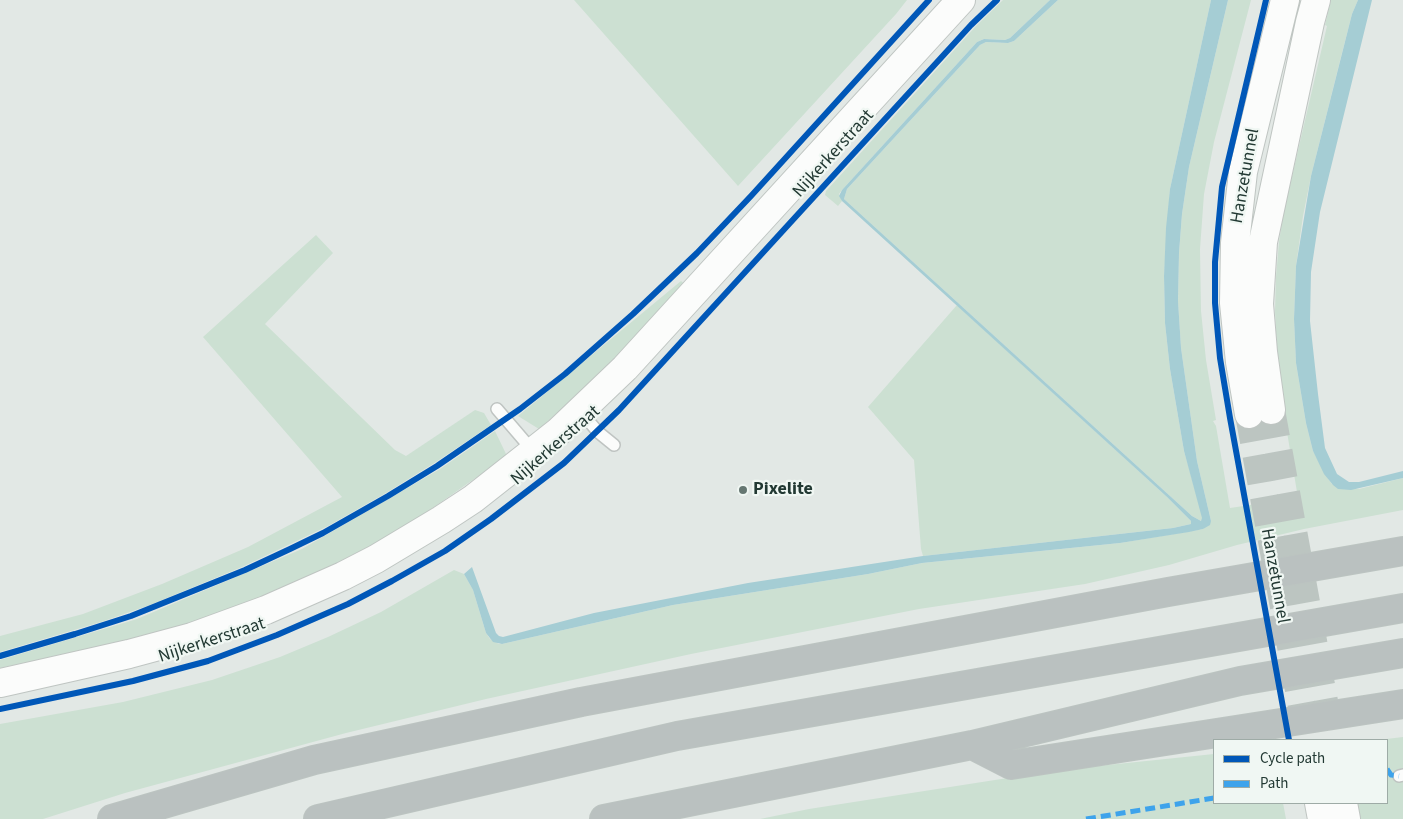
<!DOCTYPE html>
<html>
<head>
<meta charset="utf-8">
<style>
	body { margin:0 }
	#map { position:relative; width:1403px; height:819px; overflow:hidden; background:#e2e8e5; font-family:"Source Sans 3",sans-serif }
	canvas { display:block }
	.legend { position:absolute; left:1213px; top:739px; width:175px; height:65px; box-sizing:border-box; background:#f0f7f3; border:1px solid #9eaba6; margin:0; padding:6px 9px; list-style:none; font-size:15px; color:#223933 }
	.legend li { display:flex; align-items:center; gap:10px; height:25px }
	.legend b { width:25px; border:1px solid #9eaba6 }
</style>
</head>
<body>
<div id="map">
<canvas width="1403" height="819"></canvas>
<ul class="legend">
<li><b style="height:6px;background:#0057b8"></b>Cycle path</li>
<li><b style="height:6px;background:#3ea3eb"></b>Path</li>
</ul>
</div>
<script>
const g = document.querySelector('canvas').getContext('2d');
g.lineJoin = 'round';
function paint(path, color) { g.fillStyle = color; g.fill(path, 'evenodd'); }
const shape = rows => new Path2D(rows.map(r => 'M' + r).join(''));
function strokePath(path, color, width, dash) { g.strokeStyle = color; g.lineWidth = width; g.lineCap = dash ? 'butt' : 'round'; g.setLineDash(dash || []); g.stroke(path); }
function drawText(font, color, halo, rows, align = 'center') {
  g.font = font + ' "Source Sans 3",sans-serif'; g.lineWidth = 4.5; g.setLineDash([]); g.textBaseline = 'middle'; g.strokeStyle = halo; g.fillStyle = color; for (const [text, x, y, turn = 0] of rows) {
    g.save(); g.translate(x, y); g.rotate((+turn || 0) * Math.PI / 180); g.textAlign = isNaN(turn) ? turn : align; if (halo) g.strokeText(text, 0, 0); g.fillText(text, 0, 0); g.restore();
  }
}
const green = shape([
	[574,0,907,0,896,14,738,186],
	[1003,0,1050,0,1010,38,1005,40,984,39,977,42,842,190,839,194,842,201,838,206,825,195,826,191,976,26],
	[1058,0,1211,0,1170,189,1164,276,1165,323,1170,369,1184,451,1203,518,1201,521,1192,516,844,199,847,189,980,45,986,42,1008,43,1014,41],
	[1228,0,1251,0,1214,142,1204,194,1200,249,1201,311,1206,360,1216,420,1213,421,1216,426,1230,508,1298,498,1284,414,1277,351,1275,311,1276,277,1279,242,1283,215,1327,26,1325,25,1331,0,1358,0,1352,14,1342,53,1311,176,1303,216,1296,266,1294,319,1296,363,1306,423,1313,451,1329,480,1332,484,1359,489,1403,478,1403,510,1304,529,1237,545,1169,565,1085,584,919,609,691,654,486,699,346,733,125,793,43,819,0,819,0,724,123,702,212,680,280,657,328,637,381,612,454,570,464,574,473,590,486,633,490,639,499,644,502,644,673,605,868,574,922,563,1120,543,1203,529,1211,521,1197,461,1181,348,1178,302,1179,253,1182,214,1189,167],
	[316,235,333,253,265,324,395,450,406,456,475,410,484,413,491,425,436,462,386,493,328,526,242,567,150,605,101,622,0,652,0,636,83,614,162,584,248,547,342,497,203,337],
	[681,281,686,285,584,389,539,429,518,416],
	[957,305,1167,497,1191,521,1191,524,1173,528,923,556,921,549,914,460,868,407],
	[495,431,507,456,414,521,376,543,313,575,272,593,193,622,137,638,0,668,0,660,137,619,302,549,440,469],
	[1403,737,1403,819,1358,819,1355,803,1387,803,1387,740,1378,740],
	[1214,754,1214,803,1283,803,1286,819,760,819,809,809,1059,770]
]);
const water = shape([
	[1050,0,1058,0,1014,41,1008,43,986,42,980,45,847,189,844,199,1192,516,1201,521,1202,518,1184,451,1170,369,1165,323,1164,276,1166,228,1170,189,1211,0,1228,0,1189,167,1182,214,1179,253,1178,301,1181,348,1197,461,1211,521,1210,525,1203,529,1189,532,1120,543,922,563,868,574,673,605,502,644,493,642,486,633,473,590,464,574,472,567,496,633,499,636,503,637,594,613,748,583,923,556,1173,528,1191,524,1191,521,1167,497,842,201,839,196,842,190,977,42,984,39,1005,40,1010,38],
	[1358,0,1372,0,1320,212,1311,272,1310,321,1318,394,1325,448,1337,474,1349,482,1359,482,1403,471,1403,478,1351,490,1338,489,1333,485,1324,474,1313,451,1306,423,1296,363,1294,319,1296,266,1311,176,1352,14]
]);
const secondaryTunnel = shape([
	[1271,410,1331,740],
	[1249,414,1308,740]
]);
const lane = shape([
	[497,409,533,451],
	[581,412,598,432,614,445],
	[1399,776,1403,775]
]);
const secondary = shape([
	[1271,410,1263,352,1259,304,1263,242,1310,22,1316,0],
	[1249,414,1240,362,1234,303,1235,243,1243,172,1285,0],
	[0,683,129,654,192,637,266,610,343,576,376,559,441,520,473,499,558,432,625,368,961,0],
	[1319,803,1322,819],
	[1343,803,1346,819]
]);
const highway = shape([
	[972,745,1011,765,1403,704],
	[112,819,314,760,581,702,1168,592,1403,551],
	[318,819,677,736,1403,608],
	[604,819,972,745,1240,681,1403,653]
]);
const quiet = shape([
	[1387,769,1391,775,1399,776],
	[1086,819,1214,798]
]);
const cycleway = shape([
	[1266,0,1222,187,1215,262,1215,303,1220,358,1230,418,1289,740],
	[0,656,75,634,131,616,245,570,290,549,323,533,388,496,437,466,520,409,565,374,633,314,697,253,751,196,929,0],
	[0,709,133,681,208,661,277,635,348,604,392,581,445,551,491,519,564,463,619,410,971,25,997,0]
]);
const markers = [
	[743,490,5,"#657671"]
];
const streetNames = [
	["Nijkerkerstraat",834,154,-48],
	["Hanzetunnel",1246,176,-80],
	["Nijkerkerstraat",556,446,-41],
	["Hanzetunnel",1274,576,80],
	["Nijkerkerstraat",212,641,-18]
];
const poiNames = [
	["Pixelite",753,490]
];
paint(green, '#cce0d2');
paint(water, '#a5cdd4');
strokePath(secondaryTunnel, '#bcc5c1', 28, [28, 14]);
strokePath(lane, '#bfc4c2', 14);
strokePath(secondary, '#bfc5c2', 30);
strokePath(highway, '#bcc4c1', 30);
strokePath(lane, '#fbfcfb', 11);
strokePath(secondary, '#fbfcfb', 28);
strokePath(highway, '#bac1c0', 28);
strokePath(quiet, '#3ea3eb', 5, [10, 5]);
strokePath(cycleway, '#0057b8', 6);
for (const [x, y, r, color] of markers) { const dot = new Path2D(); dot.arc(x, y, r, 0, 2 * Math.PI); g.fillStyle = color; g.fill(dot); strokePath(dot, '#f0f7f3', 2); }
drawText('18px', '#223933', '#f0f7f3', streetNames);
drawText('bold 18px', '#223933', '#f0f7f3', poiNames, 'left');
</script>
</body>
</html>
